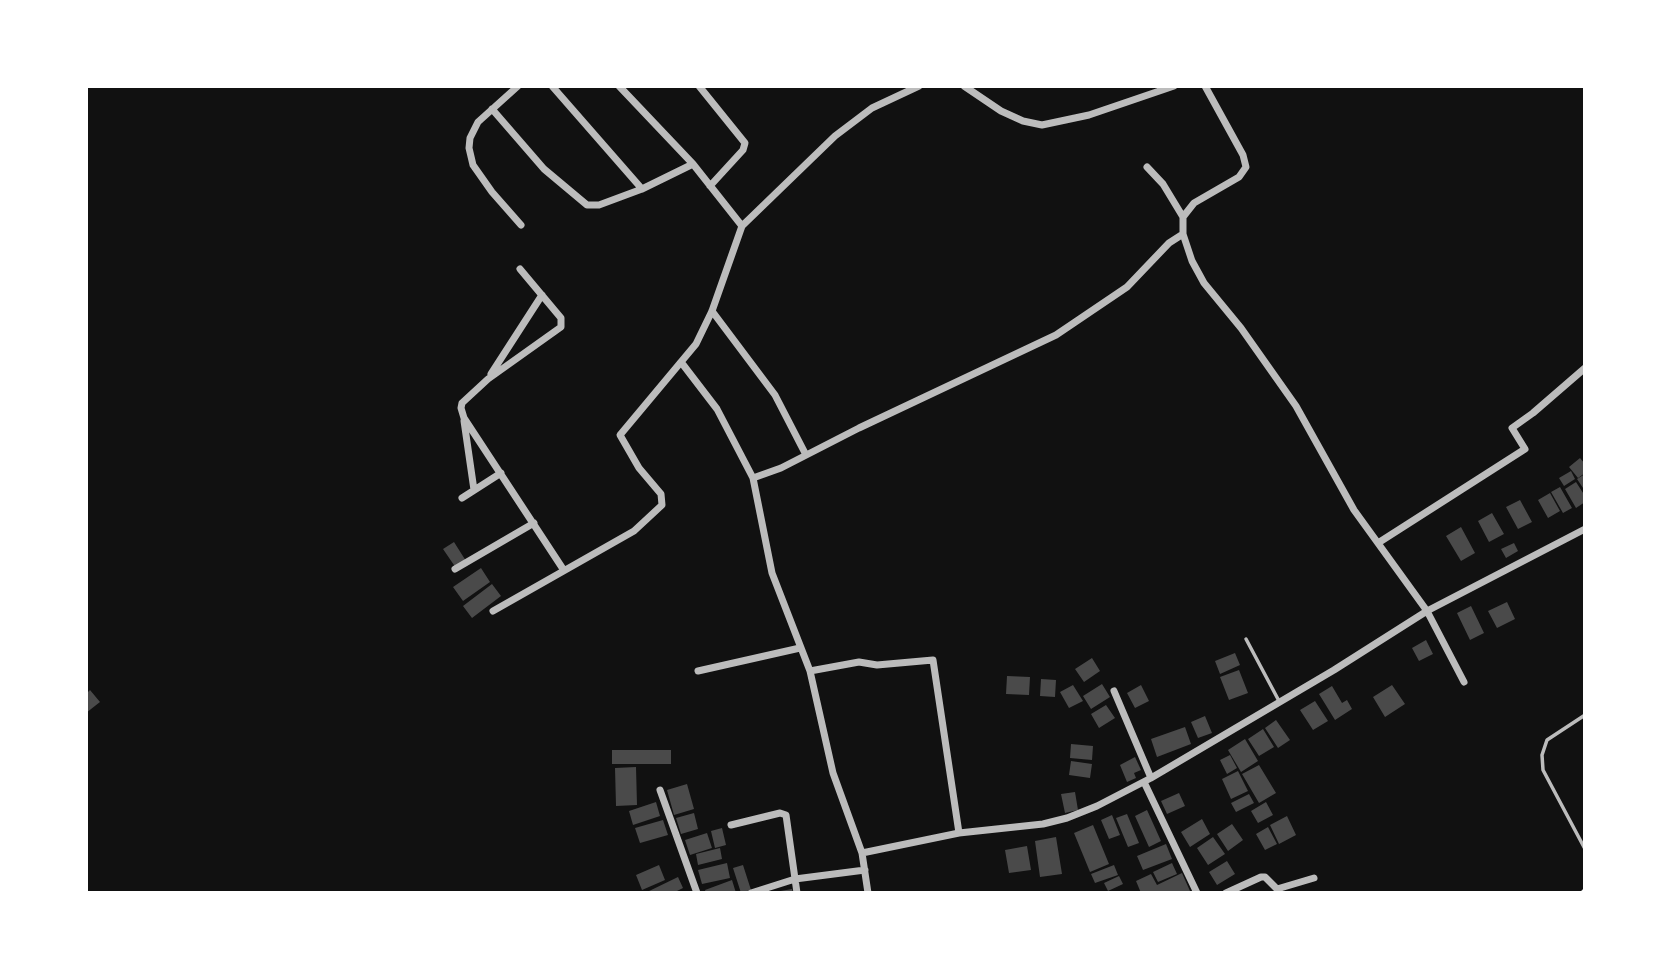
<!DOCTYPE html>
<html>
<head>
<meta charset="utf-8">
<style>
	body { margin:0 }
	#map { position:relative; width:1671px; height:979px; overflow:hidden; background:#111; font-family:"Asap Condensed",sans-serif }
	canvas { display:block }
	.frame { position:absolute; inset:0; border:88px solid #fff; pointer-events:none }
</style>
</head>
<body>
<div id="map">
<canvas width="1671" height="979"></canvas>
<div class="frame"></div>
</div>
<script>
const g = document.querySelector('canvas').getContext('2d');
g.lineJoin = 'round';
function paint(path, color) { g.fillStyle = color; g.fill(path, 'evenodd'); }
const shape = rows => new Path2D(rows.map(r => 'M' + r).join(''));
function strokePath(path, color, width, dash) { g.strokeStyle = color; g.lineWidth = width; g.lineCap = dash ? 'butt' : 'round'; g.setLineDash(dash || []); g.stroke(path); }
const building = shape([
	[1580,458,1585,464,1585,473,1578,478,1569,467],
	[1571,471,1575,479,1564,486,1559,478],
	[1585,474,1585,491,1577,479],
	[1576,482,1585,496,1585,502,1576,508,1565,489],
	[1560,487,1572,508,1563,513,1551,492],
	[1550,493,1560,511,1548,518,1538,500],
	[1520,500,1532,522,1518,529,1506,507],
	[1492,513,1504,534,1489,542,1478,521],
	[1461,527,1475,553,1461,561,1446,536],
	[454,542,466,561,456,568,443,549],
	[1514,543,1518,551,1506,558,1501,549],
	[481,568,490,582,463,601,453,587],
	[492,584,501,596,472,618,463,606],
	[1507,602,1515,619,1497,628,1488,611],
	[1471,606,1484,633,1470,640,1457,613],
	[1426,640,1433,654,1419,661,1412,648],
	[1235,653,1240,665,1220,674,1215,661],
	[1092,658,1100,671,1084,682,1075,669],
	[1239,670,1248,693,1229,700,1220,677],
	[1007,676,1030,677,1029,695,1006,694],
	[1041,679,1056,680,1055,697,1040,696],
	[1102,684,1110,697,1091,709,1083,696],
	[1073,685,1083,701,1069,708,1060,692],
	[1141,685,1149,701,1135,708,1127,693],
	[1392,685,1405,704,1385,717,1373,697],
	[1332,686,1342,703,1347,700,1352,709,1335,720,1319,694],
	[90,690,100,702,86,713,86,694],
	[1315,701,1328,721,1313,730,1300,710],
	[1106,705,1115,718,1099,728,1091,714],
	[1205,716,1212,733,1198,738,1191,722],
	[1276,720,1290,740,1278,748,1265,728],
	[1185,727,1191,744,1157,757,1151,739],
	[1263,729,1274,747,1259,756,1248,739],
	[1245,739,1258,761,1241,772,1228,750],
	[1071,744,1093,746,1092,760,1070,758],
	[612,750,671,750,671,764,612,764],
	[1230,755,1237,768,1227,774,1220,760],
	[1135,757,1141,770,1134,773,1136,778,1127,782,1120,765],
	[1071,761,1092,764,1090,778,1069,775],
	[1259,765,1276,793,1259,803,1242,774],
	[636,767,637,805,616,806,615,768],
	[1238,771,1248,791,1231,799,1222,779],
	[687,784,694,809,674,815,667,790],
	[1075,792,1078,810,1065,813,1061,794],
	[1179,793,1185,806,1167,814,1161,801],
	[1249,794,1254,803,1236,812,1231,803],
	[656,802,660,816,633,825,629,811],
	[1266,802,1273,815,1258,823,1251,811],
	[1147,810,1161,841,1149,847,1135,816],
	[694,813,698,829,681,834,676,818],
	[1127,814,1139,843,1128,847,1116,818],
	[1112,815,1120,835,1109,839,1101,820],
	[1287,816,1296,835,1279,844,1270,825],
	[1202,819,1210,834,1190,847,1181,832],
	[663,820,668,835,640,843,635,828],
	[1232,824,1243,840,1228,851,1217,834],
	[1093,825,1109,864,1090,872,1074,833],
	[1268,827,1277,844,1265,850,1256,834],
	[722,828,726,845,715,848,711,831],
	[707,833,712,848,690,855,685,840],
	[1056,837,1062,874,1040,877,1035,841],
	[1213,837,1225,854,1208,865,1197,848],
	[1166,844,1172,859,1143,870,1137,856],
	[1027,846,1031,870,1009,873,1005,850],
	[720,848,722,859,698,865,696,854],
	[1227,861,1235,874,1217,885,1209,872],
	[727,863,730,878,702,884,698,870],
	[1172,863,1177,874,1158,882,1153,872],
	[659,865,665,880,642,890,636,875],
	[743,865,751,890,741,893,733,868],
	[1114,865,1118,875,1095,883,1091,874],
	[1182,873,1190,891,1186,893,1141,893,1136,881,1151,874,1157,885],
	[1119,876,1123,884,1108,891,1104,883],
	[678,877,683,888,673,893,645,893],
	[732,880,736,893,706,893,705,890],
	[792,889,793,893,775,893,775,892]
]);
const path = shape([
	[1581,893,1585,889]
]);
const service = shape([
	[1246,639,1279,701],
	[1585,715,1547,740,1542,755,1543,770,1585,849]
]);
const minor = shape([
	[518,86,478,122,470,138,469,148,473,165,492,192,521,225],
	[552,86,642,189],
	[619,86,693,164,742,226],
	[699,86,745,143,743,150,710,186],
	[964,86,1001,111,1023,121,1042,125,1089,115,1174,86],
	[1205,86,1243,155,1246,167,1239,177,1194,203,1183,217,1183,234,1192,261,1204,283,1241,328,1296,406,1354,510,1427,611,1464,682],
	[492,109,544,169,587,205,599,205,642,189,693,164],
	[1147,167,1163,184,1183,217],
	[520,269,561,318,561,327,488,379,462,403,461,408,464,418,563,569],
	[712,311,775,395,806,455],
	[681,362,717,409,753,478,772,573,810,671,833,773,862,853,868,893],
	[491,374,542,295],
	[464,421,474,490],
	[753,478,781,468,859,428,1056,335,1127,287,1169,243,1183,234],
	[462,498,501,473],
	[1378,543,1525,449,1512,428,1533,413,1585,368],
	[455,569,534,523],
	[493,611,634,531,662,505,661,494,639,468,620,435,696,344,712,311,742,226,835,136,872,108,919,86],
	[698,671,800,648],
	[810,671,859,662,877,665,933,660,959,833],
	[1114,691,1151,778],
	[1144,782,1197,893],
	[660,790,697,893],
	[731,825,780,813,786,815,797,893],
	[862,853,959,833,1043,824,1067,818,1097,806,1151,778,1334,670,1427,611,1585,529],
	[751,893,795,879,865,870],
	[1226,893,1261,877,1265,877,1277,889,1314,878]
]);
paint(building, '#4a4a4a');
strokePath(path, '#f5f5f5', 2.5);
strokePath(service, '#bcbcbc', 3.5);
strokePath(minor, '#bcbcbc', 7);
</script>
</body>
</html>
